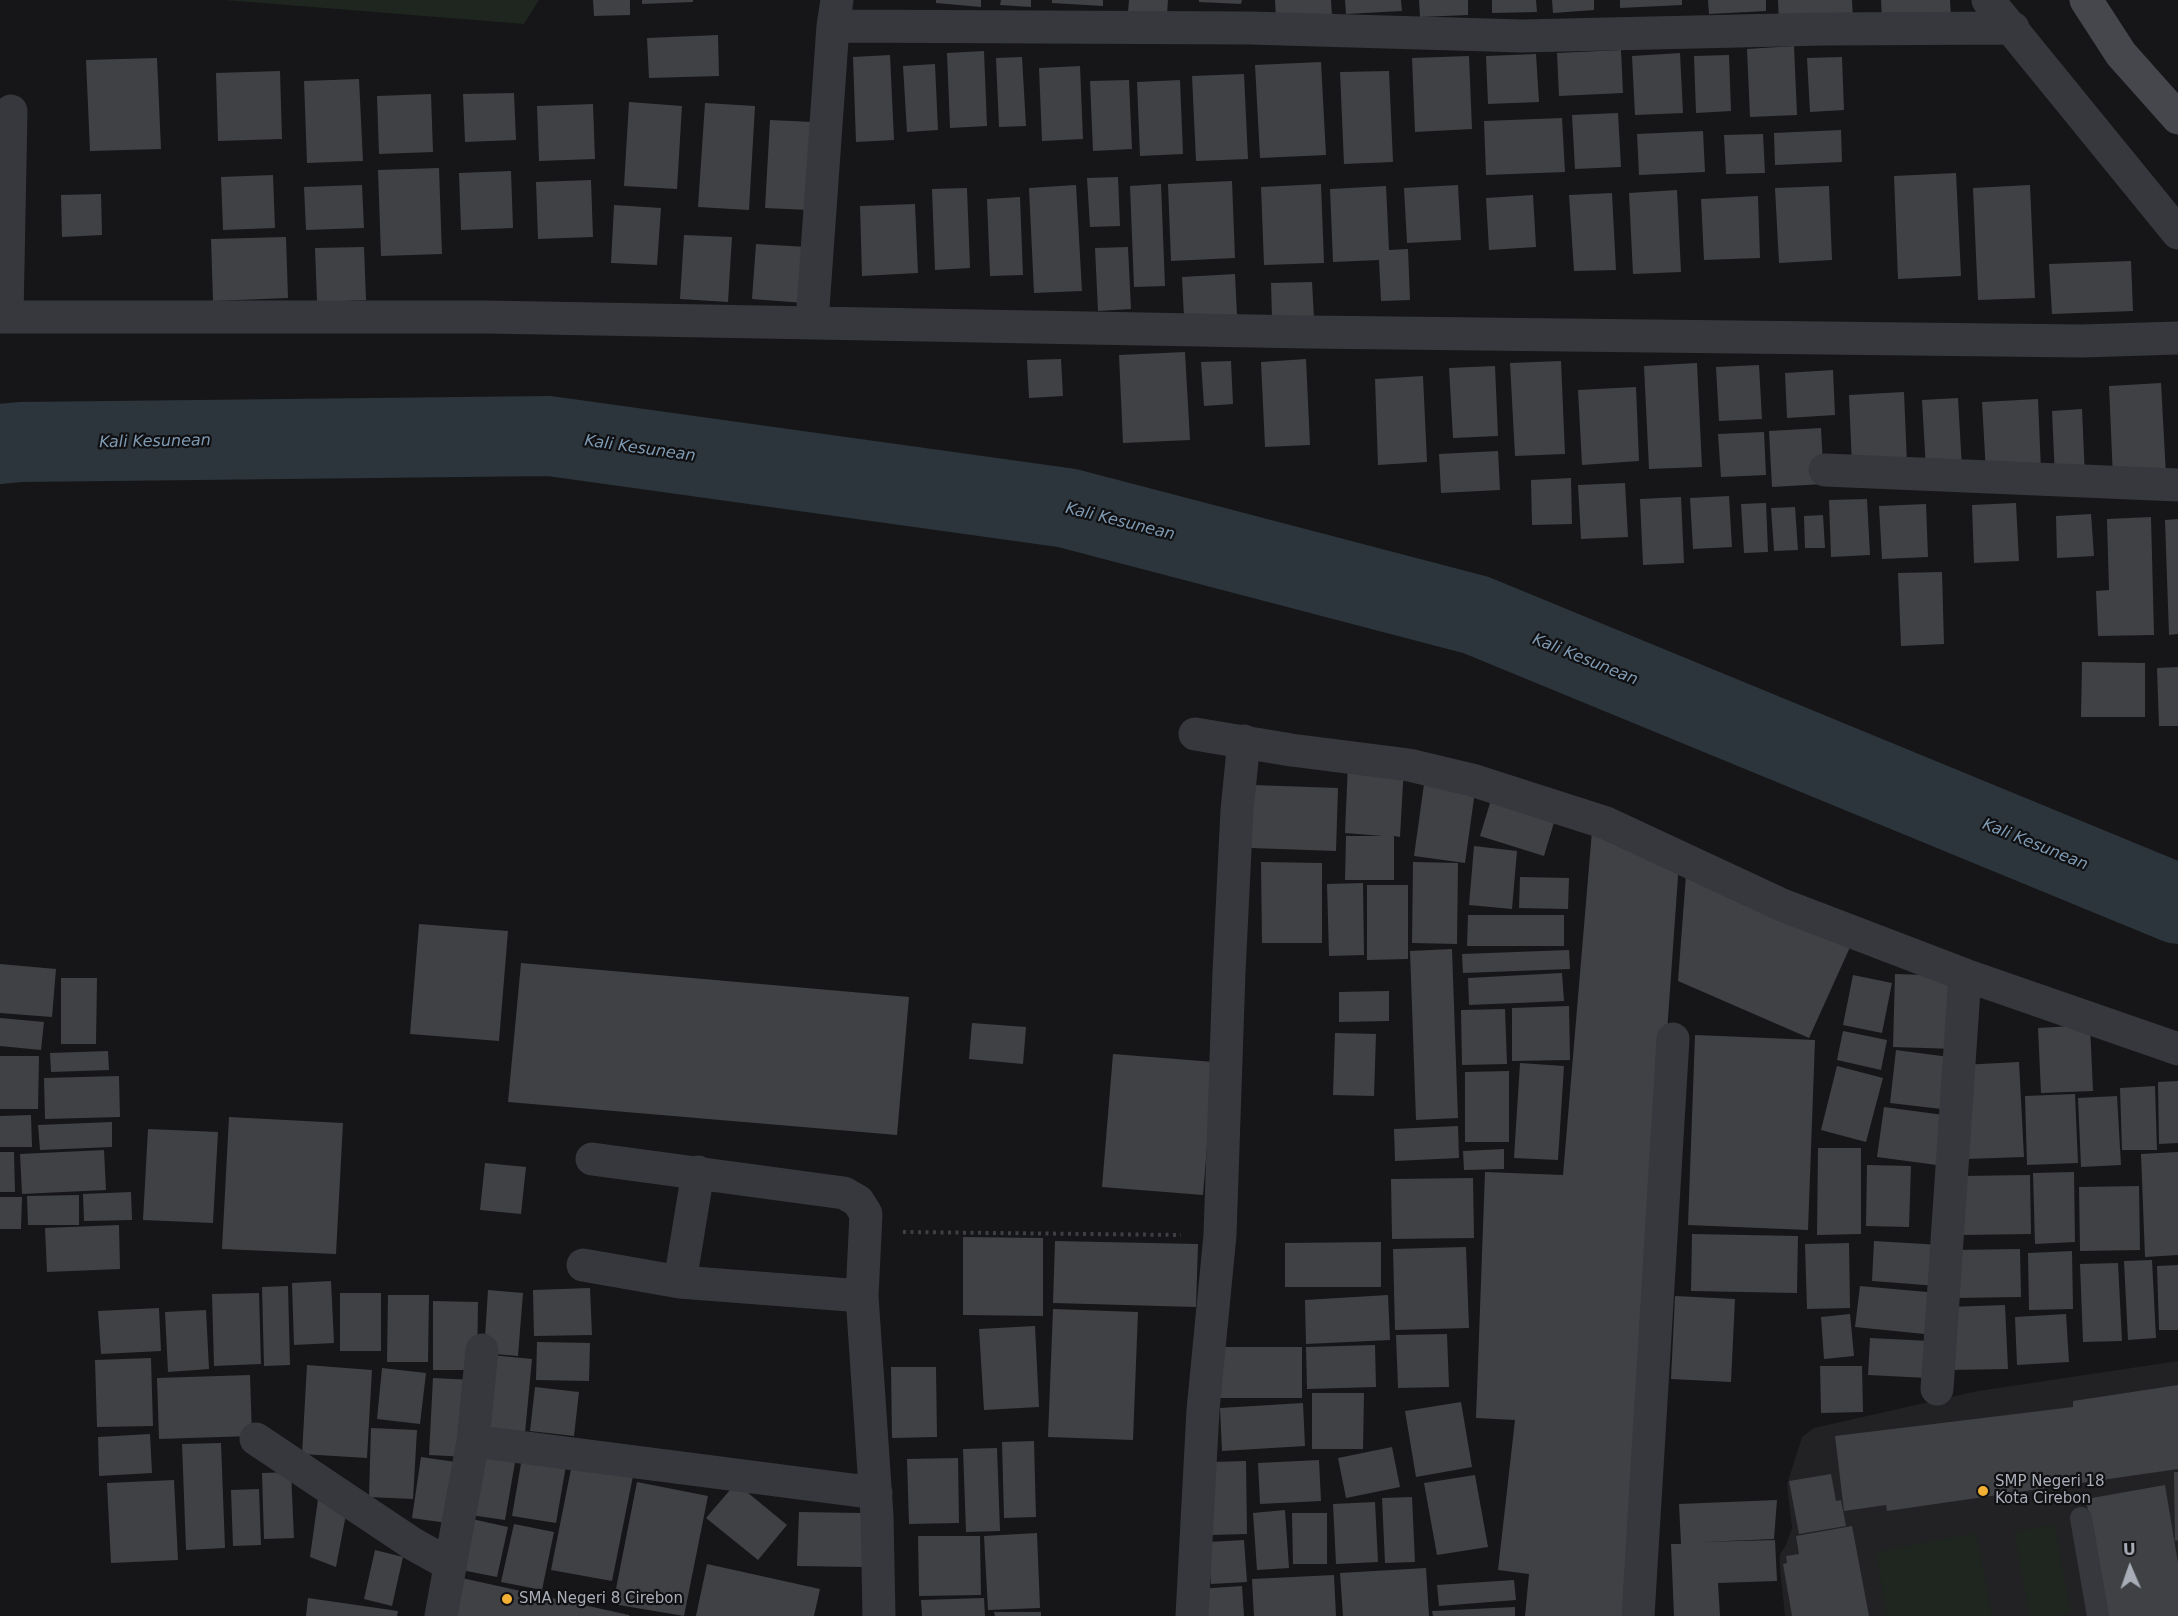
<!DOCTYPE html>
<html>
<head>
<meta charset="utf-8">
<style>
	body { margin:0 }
	#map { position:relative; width:2178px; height:1616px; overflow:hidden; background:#161618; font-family:"DejaVu Sans",sans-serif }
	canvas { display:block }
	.north { position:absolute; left:2100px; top:1538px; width:60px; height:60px; -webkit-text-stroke:4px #111113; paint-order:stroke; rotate:358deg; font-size:16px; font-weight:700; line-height:24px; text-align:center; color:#a8adb8 }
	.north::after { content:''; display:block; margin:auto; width:21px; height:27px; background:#a8adb8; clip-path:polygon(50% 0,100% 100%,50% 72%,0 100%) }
</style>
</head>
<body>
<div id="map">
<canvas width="2178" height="1616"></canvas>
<div class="north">U</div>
</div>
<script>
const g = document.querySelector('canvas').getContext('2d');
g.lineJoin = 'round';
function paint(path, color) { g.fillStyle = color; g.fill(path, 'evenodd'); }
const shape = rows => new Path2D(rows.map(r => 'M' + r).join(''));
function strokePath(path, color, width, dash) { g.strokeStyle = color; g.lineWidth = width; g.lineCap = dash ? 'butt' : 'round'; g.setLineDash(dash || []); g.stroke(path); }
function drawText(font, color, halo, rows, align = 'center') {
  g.font = font + ' "DejaVu Sans",sans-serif'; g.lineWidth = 4.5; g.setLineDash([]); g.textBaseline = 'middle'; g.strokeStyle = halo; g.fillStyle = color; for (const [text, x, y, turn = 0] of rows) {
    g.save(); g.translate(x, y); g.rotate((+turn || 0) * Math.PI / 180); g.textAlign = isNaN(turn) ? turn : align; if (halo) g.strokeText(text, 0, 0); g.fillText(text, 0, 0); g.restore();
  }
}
const built = shape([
	[2178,1361,2178,1616,1785,1616,1780,1568,1780,1554,1786,1545,1792,1528,1787,1484,1802,1437,1814,1428,1978,1391]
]);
const green = shape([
	[225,0,539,0,524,24],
	[2054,1524,2071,1613,2055,1616,2030,1616,2014,1532],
	[1976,1533,1992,1616,1887,1616,1876,1552]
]);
const river = shape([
	[0,444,21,442,549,436,1067,508,1476,615,2178,904]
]);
const building = shape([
	[593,0,630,0,630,15,594,16],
	[642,0,693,0,693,2,642,4],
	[936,0,981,0,981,7,936,3],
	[1001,0,1031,0,1031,7,1000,5],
	[1052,0,1103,0,1103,6,1052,3],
	[1129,0,1168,0,1167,14,1128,12],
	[1199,0,1242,0,1241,4,1199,2],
	[1275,0,1331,0,1332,16,1276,19],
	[1345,0,1401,0,1402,11,1346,14],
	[1419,0,1468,0,1468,15,1420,17],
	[1492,0,1536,0,1537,12,1492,13],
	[1552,0,1594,0,1594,10,1553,13],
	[1620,0,1682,0,1682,5,1620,8],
	[1708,0,1766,0,1766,11,1709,14],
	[1778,0,1852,0,1853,21,1779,24],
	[1881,0,1950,0,1951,16,1882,20],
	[718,35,719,76,649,78,647,38],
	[1794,46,1797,115,1750,117,1747,49],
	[1621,50,1623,93,1559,96,1557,53],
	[984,51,987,126,950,128,947,53],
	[1680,53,1683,113,1635,115,1632,56],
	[1536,54,1539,102,1488,104,1486,56],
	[890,55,894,140,856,142,853,57],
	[1729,55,1731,111,1696,113,1694,56],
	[1469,56,1472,129,1415,132,1412,58],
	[1022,57,1026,126,999,127,996,58],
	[1842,57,1844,110,1810,112,1807,58],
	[157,58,161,149,90,151,86,60],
	[1321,62,1326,155,1260,158,1255,65],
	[935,64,938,130,907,132,903,66],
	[1080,66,1083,139,1042,141,1039,68],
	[280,71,282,139,218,141,216,73],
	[1389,71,1393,162,1344,164,1340,72],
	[1244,74,1248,159,1196,161,1192,76],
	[359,79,363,161,307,163,304,81],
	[1129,80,1132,149,1093,151,1090,81],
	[1180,80,1183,154,1140,156,1137,82],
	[514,93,516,140,465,142,463,94],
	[431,94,433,152,379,154,377,96],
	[629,102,682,106,677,189,624,186],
	[705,103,755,106,749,210,698,207],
	[593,104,595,159,539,161,537,106],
	[1618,113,1621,167,1575,169,1572,115],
	[1562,118,1565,172,1486,175,1484,121],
	[770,120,813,122,808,210,765,208],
	[1841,130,1842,162,1775,165,1774,133],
	[1703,131,1705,172,1639,175,1637,134],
	[1763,134,1765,173,1726,174,1724,135],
	[439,168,442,254,381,256,378,170],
	[511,171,513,228,461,230,459,173],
	[1956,173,1961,276,1898,279,1894,176],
	[273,175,275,228,223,230,221,177],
	[1118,177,1120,226,1090,227,1087,178],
	[591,180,593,237,538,239,536,182],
	[1232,181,1235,258,1171,261,1168,184],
	[1161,184,1165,286,1134,287,1130,186],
	[1321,184,1324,263,1264,265,1261,187],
	[362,185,364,228,306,230,304,187],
	[1076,185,1082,291,1034,293,1029,188],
	[1458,185,1461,240,1407,243,1404,188],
	[2030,185,2035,298,1978,300,1973,188],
	[1386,186,1389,250,1408,249,1410,300,1381,301,1379,260,1333,262,1330,189],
	[1829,186,1832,260,1779,263,1775,188],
	[967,188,970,268,935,270,932,189],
	[1677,190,1681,272,1633,274,1629,193],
	[1612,193,1616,270,1574,271,1569,195],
	[101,194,102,235,62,237,61,195],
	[1533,195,1536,247,1489,250,1486,198],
	[1758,196,1760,258,1704,260,1701,199],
	[1020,197,1023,275,990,276,987,199],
	[915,204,918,273,862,276,860,206],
	[614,205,661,208,657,265,611,263],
	[684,235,732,237,728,302,680,299],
	[286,237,288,298,213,301,211,239],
	[756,244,807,247,804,303,752,299],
	[364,247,366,300,317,302,315,248],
	[1128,247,1131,309,1098,311,1095,248],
	[2131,261,2133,311,2052,314,2049,264],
	[1235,274,1237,315,1184,317,1182,277],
	[1312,282,1314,318,1272,319,1271,283],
	[1185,352,1190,440,1123,443,1119,355],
	[1061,359,1063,396,1029,398,1027,360],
	[1306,359,1310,445,1265,447,1261,362],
	[1231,361,1233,404,1204,406,1201,362],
	[1561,361,1565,454,1515,456,1510,363],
	[1697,363,1702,467,1649,469,1644,366],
	[1759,365,1762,419,1719,421,1716,367],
	[1495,366,1498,436,1453,438,1449,368],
	[1833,370,1835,415,1787,418,1785,373],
	[1423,376,1427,462,1378,465,1375,379],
	[2161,383,2166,475,2113,478,2109,386],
	[1636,387,1639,461,1582,465,1578,390],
	[1904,392,1907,464,1852,467,1849,395],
	[1958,398,1962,469,1926,470,1922,400],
	[2038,399,2041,471,1986,473,1982,402],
	[2082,409,2085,477,2055,479,2052,411],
	[1821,428,1824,484,1772,487,1769,431],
	[1764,432,1766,475,1721,477,1718,434],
	[1498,451,1500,490,1441,493,1439,454],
	[1571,478,1572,524,1532,525,1531,480],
	[1625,483,1628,537,1581,539,1578,485],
	[1729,496,1732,547,1693,549,1690,498],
	[1681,497,1684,563,1643,565,1640,499],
	[1867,499,1870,555,1831,557,1829,500],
	[1766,503,1768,552,1744,553,1741,504],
	[2016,503,2019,561,1974,563,1972,505],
	[1926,504,1928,557,1882,559,1879,506],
	[1795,507,1798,550,1774,551,1771,508],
	[2091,514,2094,556,2057,558,2056,516],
	[1823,515,1825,548,1805,548,1804,516],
	[2151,517,2154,635,2098,636,2096,591,2109,590,2107,519],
	[2178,519,2178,634,2169,635,2165,520],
	[1942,572,1944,644,1901,646,1898,573],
	[2082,662,2145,663,2145,717,2081,717],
	[2178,667,2178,726,2159,726,2157,668],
	[1348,763,1404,766,1400,837,1394,836,1394,880,1345,880,1346,836,1383,836,1345,833],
	[1425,777,1476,784,1465,863,1414,856],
	[1253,785,1338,788,1336,851,1251,848],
	[1494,790,1558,809,1544,856,1480,836],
	[1592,831,1679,862,1626,1616,1525,1616,1529,1574,1498,1570,1515,1420,1476,1418,1485,1172,1563,1175],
	[1474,846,1517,851,1512,909,1469,905],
	[1261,862,1322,863,1322,943,1262,943],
	[1413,862,1458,863,1457,944,1412,943],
	[1686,875,1851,945,1809,1038,1678,981],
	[1520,877,1569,878,1568,909,1519,908],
	[1363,883,1364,955,1329,956,1327,884],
	[1367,885,1408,885,1408,959,1367,960],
	[1468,915,1564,915,1564,946,1467,946],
	[419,924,508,931,499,1041,410,1034],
	[1452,949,1458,1118,1416,1120,1410,951],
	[1569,950,1570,969,1463,973,1462,954],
	[521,963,909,997,897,1135,508,1102],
	[0,964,56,969,52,1017,0,1013],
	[1562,973,1564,1001,1469,1005,1468,978],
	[1895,974,1958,976,1955,1049,1893,1047],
	[1853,975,1892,983,1882,1033,1843,1025],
	[61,978,97,978,96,1044,61,1044],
	[1389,991,1389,1021,1339,1022,1339,992],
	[1569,1006,1570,1060,1512,1061,1512,1008],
	[1505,1009,1507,1064,1462,1065,1461,1010],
	[0,1018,44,1022,41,1050,0,1046],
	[972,1023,1026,1027,1023,1064,969,1059],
	[2090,1025,2093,1091,2041,1093,2038,1028],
	[1843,1031,1887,1040,1881,1070,1837,1060],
	[1335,1033,1376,1034,1374,1096,1333,1095],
	[1695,1035,1815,1040,1808,1230,1688,1225],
	[1896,1050,1957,1058,1950,1110,1890,1103],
	[108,1051,109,1070,51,1072,50,1053],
	[1113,1054,1214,1062,1203,1195,1102,1187],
	[0,1056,39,1056,38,1109,0,1109],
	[2019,1062,2024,1157,1966,1159,1961,1065],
	[1520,1063,1564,1066,1558,1160,1514,1158],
	[1837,1066,1883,1078,1866,1142,1821,1130],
	[1509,1071,1509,1142,1465,1142,1465,1072],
	[119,1076,120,1117,45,1119,44,1078],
	[2178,1081,2178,1143,2159,1144,2158,1082],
	[2155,1086,2157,1150,2122,1150,2120,1088],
	[2075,1094,2078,1163,2027,1165,2025,1096],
	[2117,1096,2121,1165,2081,1167,2078,1098],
	[1884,1107,1951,1116,1944,1166,1877,1157],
	[31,1115,32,1147,0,1147,0,1116],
	[229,1117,343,1123,336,1254,222,1249],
	[112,1122,112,1147,40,1150,38,1125],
	[1458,1126,1459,1158,1395,1161,1394,1129],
	[148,1129,218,1132,213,1223,143,1220],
	[1818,1148,1861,1148,1861,1234,1817,1235],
	[1504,1149,1504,1169,1464,1170,1463,1151],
	[104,1150,106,1190,22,1194,20,1154],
	[0,1152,14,1152,15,1192,0,1192],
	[2178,1152,2178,1255,2145,1257,2141,1154],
	[485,1163,526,1167,521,1214,480,1210],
	[1867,1165,1911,1166,1909,1227,1866,1226],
	[2074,1172,2075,1242,2035,1244,2033,1173],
	[2030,1175,2031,1234,1961,1235,1961,1176],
	[1473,1178,1474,1238,1392,1239,1391,1179],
	[2139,1186,2140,1250,2080,1251,2079,1187],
	[131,1192,132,1220,84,1221,83,1194],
	[79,1195,79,1225,28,1225,27,1196],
	[0,1197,22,1197,21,1229,0,1229],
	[119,1225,120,1269,47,1272,45,1228],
	[1692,1234,1798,1236,1797,1293,1691,1291],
	[963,1237,1043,1238,1043,1316,963,1315],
	[1055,1241,1198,1244,1196,1307,1053,1303],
	[1874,1241,1941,1245,1938,1286,1872,1281],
	[1381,1242,1381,1287,1285,1287,1285,1243],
	[1849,1243,1850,1308,1807,1309,1805,1244],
	[1466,1247,1469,1328,1395,1330,1393,1249],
	[2020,1249,2021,1297,1953,1298,1952,1250],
	[2072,1251,2073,1309,2029,1310,2028,1253],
	[2152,1260,2156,1338,2128,1340,2124,1261],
	[2118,1263,2122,1341,2083,1342,2080,1264],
	[2178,1265,2178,1330,2159,1330,2157,1266],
	[331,1281,334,1343,294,1345,292,1283],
	[288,1286,290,1365,264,1366,262,1287],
	[1860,1286,1938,1293,1934,1335,1855,1327],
	[590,1288,592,1335,534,1336,533,1290],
	[488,1290,523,1293,518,1356,484,1353],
	[259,1293,261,1364,214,1366,212,1294],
	[340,1293,381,1293,381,1351,340,1351],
	[388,1295,429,1295,428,1362,387,1362],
	[1388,1295,1390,1340,1306,1344,1305,1300],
	[1675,1296,1735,1299,1731,1382,1671,1379],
	[433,1301,478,1302,477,1370,433,1370],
	[2005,1305,2008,1369,1949,1370,1947,1307],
	[159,1308,161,1351,101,1354,98,1311],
	[1053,1309,1138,1312,1133,1440,1048,1437],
	[206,1310,209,1369,168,1372,165,1312],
	[1850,1314,1854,1356,1824,1359,1821,1317],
	[2066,1314,2069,1362,2017,1365,2015,1317],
	[1035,1326,1039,1407,984,1410,979,1329],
	[1447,1334,1449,1387,1398,1388,1396,1335],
	[1870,1338,1930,1341,1928,1378,1868,1375],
	[537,1342,590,1343,589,1381,536,1380],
	[1375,1345,1376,1387,1307,1389,1306,1347],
	[1214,1347,1302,1347,1302,1398,1214,1398],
	[491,1355,532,1359,525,1433,483,1429],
	[151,1358,153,1426,97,1427,95,1360],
	[307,1365,372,1370,367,1458,302,1454],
	[1820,1366,1862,1366,1863,1412,1821,1413],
	[891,1367,936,1367,937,1437,892,1438],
	[382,1368,426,1373,420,1424,377,1419],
	[250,1375,252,1436,159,1439,157,1378],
	[433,1378,473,1380,468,1457,429,1455],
	[2178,1385,2178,1469,1887,1511,1886,1505,1844,1511,1835,1436,2073,1407,2073,1401],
	[535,1387,579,1392,574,1436,530,1431],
	[1312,1393,1364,1393,1363,1449,1312,1449],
	[1461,1402,1472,1467,1416,1477,1405,1411],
	[1303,1403,1305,1446,1222,1451,1220,1408],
	[371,1428,417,1430,413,1499,369,1497],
	[150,1434,152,1473,99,1476,98,1437],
	[1034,1441,1036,1517,1004,1518,1002,1442],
	[221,1443,225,1548,186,1550,182,1444],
	[475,1445,517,1451,505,1520,463,1514],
	[1392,1447,1400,1487,1346,1498,1338,1458],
	[997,1448,1000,1531,966,1532,963,1449],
	[523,1452,567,1460,556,1523,512,1516],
	[421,1457,463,1463,454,1524,412,1518],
	[958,1458,959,1523,909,1524,907,1459],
	[1319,1460,1321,1501,1260,1504,1258,1463],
	[1246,1461,1247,1534,1211,1535,1210,1462],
	[572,1464,633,1476,612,1581,551,1570],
	[291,1472,294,1538,264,1539,262,1473],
	[2174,1472,2178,1472,2178,1540,2175,1541],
	[1831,1474,1836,1501,1841,1500,1846,1526,1799,1534,1789,1481],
	[1475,1475,1488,1547,1437,1555,1424,1483],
	[174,1480,178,1560,111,1563,107,1483],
	[637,1482,708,1496,684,1616,613,1604],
	[736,1483,787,1525,758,1560,706,1518],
	[2165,1485,2178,1563,2178,1616,2106,1616,2086,1499],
	[259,1489,261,1545,233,1546,231,1490],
	[319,1492,347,1509,336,1567,310,1557],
	[1412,1497,1415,1562,1385,1563,1382,1498],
	[1777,1500,1774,1539,1702,1542,1775,1540,1777,1581,1718,1583,1720,1616,1674,1616,1671,1544,1681,1544,1679,1504],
	[1375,1502,1378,1562,1336,1564,1333,1504],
	[1285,1510,1289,1568,1257,1570,1253,1513],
	[799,1512,864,1513,863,1567,797,1566],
	[1292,1513,1327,1513,1327,1564,1293,1564],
	[463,1517,508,1527,497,1577,451,1568],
	[514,1524,554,1532,542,1590,501,1582],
	[1852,1526,1869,1616,1792,1616,1783,1564,1787,1563,1786,1556,1799,1554,1796,1536],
	[1037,1533,1040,1608,988,1610,984,1536],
	[918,1536,980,1536,981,1595,919,1596],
	[1244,1540,1247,1582,1211,1584,1208,1542],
	[375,1550,403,1557,392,1606,364,1599],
	[707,1564,820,1589,814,1616,696,1616],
	[1426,1568,1429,1616,1343,1616,1340,1573],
	[1334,1575,1336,1616,1254,1616,1252,1579],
	[462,1578,629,1615,629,1616,453,1616],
	[1514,1580,1516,1600,1439,1606,1437,1585],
	[1242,1586,1244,1616,1199,1616,1197,1589],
	[308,1598,398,1611,397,1616,306,1616],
	[984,1598,985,1616,922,1616,921,1600],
	[1515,1607,1515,1616,1433,1616,1432,1611],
	[994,1612,1041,1612,1041,1616,995,1616]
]);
const path = shape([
	[903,1232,1181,1235]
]);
const lane = shape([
	[2081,1518,2098,1616]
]);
const street = shape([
	[1988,0,2178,233],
	[833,26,1250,28,1522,36,1825,29,2013,28],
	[0,317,487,317,1308,332,2082,341,2178,338],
	[7,317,11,111],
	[812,322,833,26,837,0],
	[1825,470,2178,485],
	[1195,734,1291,750,1409,765,1472,780,1606,823,1782,905,1965,975,2178,1049],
	[592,1159,844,1193,858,1201,866,1214,862,1296,877,1516,879,1616],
	[583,1265,680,1282,862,1296],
	[680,1282,698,1172],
	[1937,1389,1965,975],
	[256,1439,413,1544,449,1564],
	[473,1441,876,1493],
	[441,1616,473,1441,482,1350],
	[1192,1616,1203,1410,1220,1235,1229,972,1237,810,1244,741],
	[1638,1616,1673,1039]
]);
const secondary = shape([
	[2086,0,2121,54,2178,118]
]);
const markers = [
	[1983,1491,6,"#f2b134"],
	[507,1599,6,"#f2b134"]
];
const poiNames = [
	["SMP Negeri 18",1995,1482],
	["Kota Cirebon",1995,1499],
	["SMA Negeri 8 Cirebon",519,1599]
];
const waterNames = [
	["Kali Kesunean",155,442,-1],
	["Kali Kesunean",640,449,8],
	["Kali Kesunean",1120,522,14],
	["Kali Kesunean",1585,660,22],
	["Kali Kesunean",2035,845,22]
];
paint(built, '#222225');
paint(green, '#1e261f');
strokePath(river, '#2c353c', 80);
paint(building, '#404145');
strokePath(path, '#3d3f44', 4, [3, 4.5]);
strokePath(lane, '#37383d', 22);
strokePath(street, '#37383d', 33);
strokePath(secondary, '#45474d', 33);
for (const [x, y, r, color] of markers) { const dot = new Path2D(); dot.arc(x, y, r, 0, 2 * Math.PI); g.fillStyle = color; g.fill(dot); strokePath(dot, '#111113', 2); }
drawText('15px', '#a8adb8', '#111113', poiNames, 'left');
drawText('italic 16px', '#7f9bb3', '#111113', waterNames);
</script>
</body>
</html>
